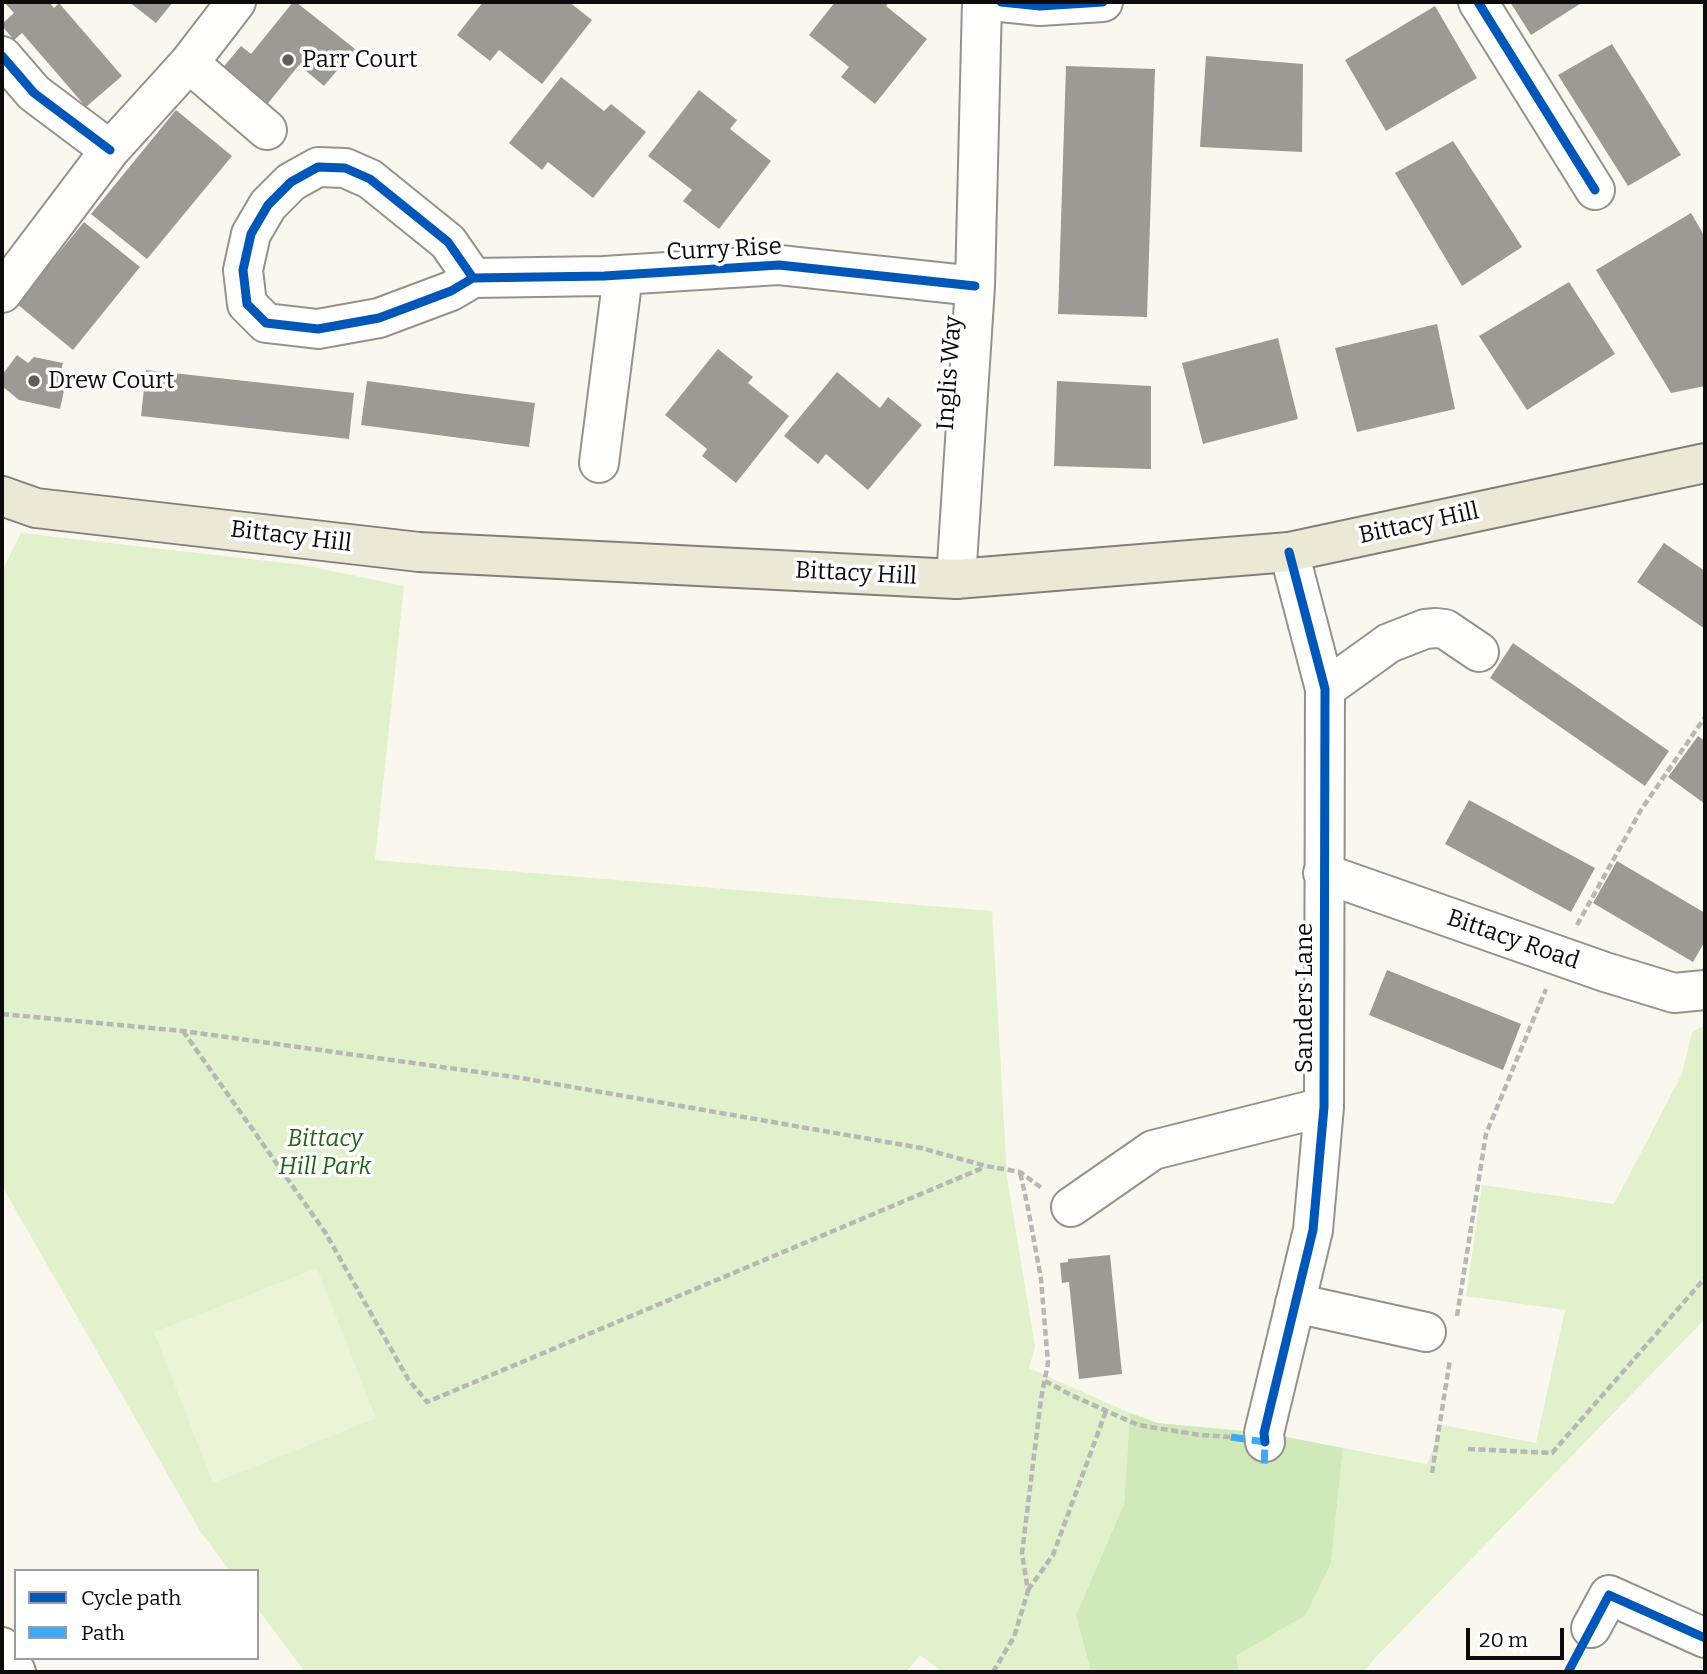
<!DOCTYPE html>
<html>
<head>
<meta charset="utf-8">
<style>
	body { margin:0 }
	#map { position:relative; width:1707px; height:1674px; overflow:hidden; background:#faf8ee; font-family:Bitter,serif }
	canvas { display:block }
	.frame { position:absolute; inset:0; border:4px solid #0b0b0b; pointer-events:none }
	.legend { position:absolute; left:14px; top:1569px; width:245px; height:91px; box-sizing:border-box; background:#fff; border:2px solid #9d9d9d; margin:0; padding:9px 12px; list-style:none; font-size:21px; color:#0b0b0b }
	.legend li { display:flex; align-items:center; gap:14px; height:35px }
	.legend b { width:35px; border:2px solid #9d9d9d }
	.scale { position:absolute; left:1466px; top:1628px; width:98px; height:32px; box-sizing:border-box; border:4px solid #0b0b0b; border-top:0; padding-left:9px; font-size:21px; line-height:24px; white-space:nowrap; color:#0b0b0b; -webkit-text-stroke:5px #fff; paint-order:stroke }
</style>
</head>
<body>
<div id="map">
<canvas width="1707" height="1674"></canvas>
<div class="frame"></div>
<ul class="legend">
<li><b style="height:9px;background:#0057b8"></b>Cycle path</li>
<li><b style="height:9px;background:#3fa9f5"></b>Path</li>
</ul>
<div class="scale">20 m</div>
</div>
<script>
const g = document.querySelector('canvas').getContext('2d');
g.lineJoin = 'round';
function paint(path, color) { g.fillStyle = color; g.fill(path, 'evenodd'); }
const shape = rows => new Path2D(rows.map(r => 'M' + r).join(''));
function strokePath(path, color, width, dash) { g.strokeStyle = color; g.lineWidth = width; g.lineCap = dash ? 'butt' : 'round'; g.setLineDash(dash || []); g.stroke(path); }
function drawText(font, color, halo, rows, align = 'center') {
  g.font = font + ' Bitter,serif'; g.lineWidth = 7; g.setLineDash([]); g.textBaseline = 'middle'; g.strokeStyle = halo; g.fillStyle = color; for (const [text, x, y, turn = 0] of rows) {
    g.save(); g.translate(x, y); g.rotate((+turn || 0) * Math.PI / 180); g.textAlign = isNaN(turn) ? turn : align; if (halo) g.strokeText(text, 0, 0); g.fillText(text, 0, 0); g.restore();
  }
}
const green = shape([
	[21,533,303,565,404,586,375,860,992,911,1007,1177,1035,1347,1029,1368,1130,1413,1124,1504,1076,1615,1091,1672,943,1672,920,1655,906,1672,305,1672,257,1608,257,1571,230,1571,200,1531,2,1186,2,571],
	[1705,1025,1705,1319,1376,1657,1363,1672,1239,1672,1236,1656,1306,1615,1331,1563,1343,1448,1427,1464,1443,1425,1536,1443,1565,1310,1466,1296,1482,1185,1614,1204,1682,1074,1692,1032]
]);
const forest = shape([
	[1130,1413,1158,1423,1266,1433,1343,1448,1331,1563,1306,1615,1236,1656,1239,1672,1091,1672,1076,1615,1124,1504]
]);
const pitch = shape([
	[317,1268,376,1418,213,1483,154,1332]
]);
const building = shape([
	[4,2,49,2,54,8,59,3,122,76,86,107,22,33,14,40,2,26,2,24,14,13],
	[129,2,173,2,156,23],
	[293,2,296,2,355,49,324,86,299,65,265,107,220,71,241,46,251,54],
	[483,2,569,2,592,20,542,84,499,50,490,61,457,35],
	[835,2,889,2,886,6,927,39,875,104,841,77,849,67,809,35],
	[1510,2,1583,2,1531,35],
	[1435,6,1477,78,1386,131,1345,60],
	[1612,44,1681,155,1628,186,1558,75],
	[1206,56,1303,64,1302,152,1200,147],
	[1066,66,1155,69,1147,317,1058,314],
	[561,77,604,111,611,104,646,132,593,198,548,162,542,170,509,143],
	[699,90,737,120,730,129,771,161,719,229,683,201,692,190,648,156],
	[176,110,232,156,147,259,91,214],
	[1453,141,1522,247,1462,286,1395,173],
	[1691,213,1705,237,1705,386,1671,393,1596,270],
	[84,222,140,267,73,350,17,304],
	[1569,282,1615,354,1527,410,1479,336],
	[1437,324,1455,409,1357,432,1335,348],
	[1278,338,1298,419,1203,444,1182,363],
	[718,349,753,377,748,383,789,416,736,483,702,456,707,449,665,415],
	[17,355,28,363,34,357,63,363,60,374,67,376,60,409,19,400,2,386,2,375],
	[146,370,354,393,349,439,141,416],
	[837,372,880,408,888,397,922,425,868,490,826,454,818,464,784,436],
	[367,381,535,403,529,447,361,425],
	[1057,381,1151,386,1151,469,1054,466],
	[1664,543,1705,571,1705,629,1637,582],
	[1513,643,1669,751,1645,786,1490,678],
	[1698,736,1705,741,1705,804,1668,777],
	[1469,800,1595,868,1571,912,1445,844],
	[1617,861,1705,913,1705,941,1693,962,1593,903],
	[1387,970,1521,1024,1503,1070,1369,1015],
	[1110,1255,1122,1374,1079,1379,1069,1282,1062,1283,1060,1263,1068,1262,1068,1259]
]);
const path = shape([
	[1577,925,1641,810,1705,717],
	[2,1014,183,1031,521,1078,921,1148,986,1166,1020,1172,1043,1189],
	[183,1031,325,1232,408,1379,427,1402,985,1167],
	[1457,1316,1486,1134,1546,989],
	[1045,1381,1071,1395,1138,1425,1200,1435,1231,1437],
	[1468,1449,1552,1453,1705,1278],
	[1432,1473,1450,1359],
	[1028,1590,1053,1555,1106,1411],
	[993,1672,1014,1637,1028,1591,1022,1553,1041,1399,1048,1363,1041,1279,1028,1208,1020,1172]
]);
const minor = shape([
	[236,2,189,63,267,130],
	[1001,2,1040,6,1103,2],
	[1478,2,1595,190],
	[2,56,34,93,110,150],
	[473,278,448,242,370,179,345,168,318,167,291,182,268,205,251,234,243,270,247,304,266,323,318,329,379,318,451,291,473,278,604,276,779,265,975,286],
	[2,293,110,150,189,63],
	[599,463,623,275],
	[956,579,975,286,982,2],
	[1325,689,1389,643,1425,629,1436,628,1445,629,1479,652],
	[1323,873,1605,972,1674,993,1705,990],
	[1071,1207,1153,1150,1324,1107],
	[1295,1303,1426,1332],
	[1265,1442,1264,1433,1313,1230,1324,1107,1325,689,1289,552],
	[1591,1628,1609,1595,1705,1638],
	[2,1647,16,1672]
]);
const major = shape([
	[2,496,36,508,419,552,956,579,1289,552,1705,463]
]);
const quiet = shape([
	[1231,1437,1265,1442,1264,1470]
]);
const cycleway = shape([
	[1001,2,1040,6,1103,2],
	[1478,2,1595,190],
	[2,56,34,93,110,150],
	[473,278,448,242,370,179,345,168,318,167,291,182,268,205,251,234,243,270,247,304,266,323,318,329,379,318,451,291,473,278,604,276,779,265,975,286],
	[1265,1442,1264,1433,1313,1230,1324,1107,1325,689,1289,552],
	[1568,1672,1609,1595,1705,1638]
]);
const markers = [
	[288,60,7,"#5f5e5a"],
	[34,381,7,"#5f5e5a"]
];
const poiNames = [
	["Parr Court",302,60],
	["Drew Court",48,381]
];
const streetNames = [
	["Curry Rise",724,250,-3],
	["Inglis Way",950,373,-86],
	["Bittacy Hill",1419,524,-12],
	["Bittacy Hill",291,537,7],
	["Bittacy Hill",856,574,3],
	["Bittacy Road",1513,940,19],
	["Sanders Lane",1305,998,-90]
];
const parkNames = [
	["Bittacy",325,1139],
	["Hill Park",325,1167]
];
paint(green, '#e0f1cc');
paint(forest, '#d0e9b9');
paint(pitch, '#ebf5d6');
paint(building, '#9c9a94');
strokePath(minor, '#93928d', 42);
strokePath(major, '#807f7a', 42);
strokePath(path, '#b7b7b5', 4.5, [7, 3.5]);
strokePath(minor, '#fefefc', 38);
strokePath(major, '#ece8d6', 38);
strokePath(quiet, '#3fa9f5', 7, [14, 7]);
strokePath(cycleway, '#0057b8', 9);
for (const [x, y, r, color] of markers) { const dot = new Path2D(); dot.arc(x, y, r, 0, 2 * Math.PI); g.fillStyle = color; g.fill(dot); strokePath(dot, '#fff', 2.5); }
drawText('24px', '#0b0b0b', '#fff', poiNames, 'left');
drawText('24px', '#0b0b0b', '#fff', streetNames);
drawText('italic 24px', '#236618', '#fff', parkNames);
</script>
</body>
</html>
